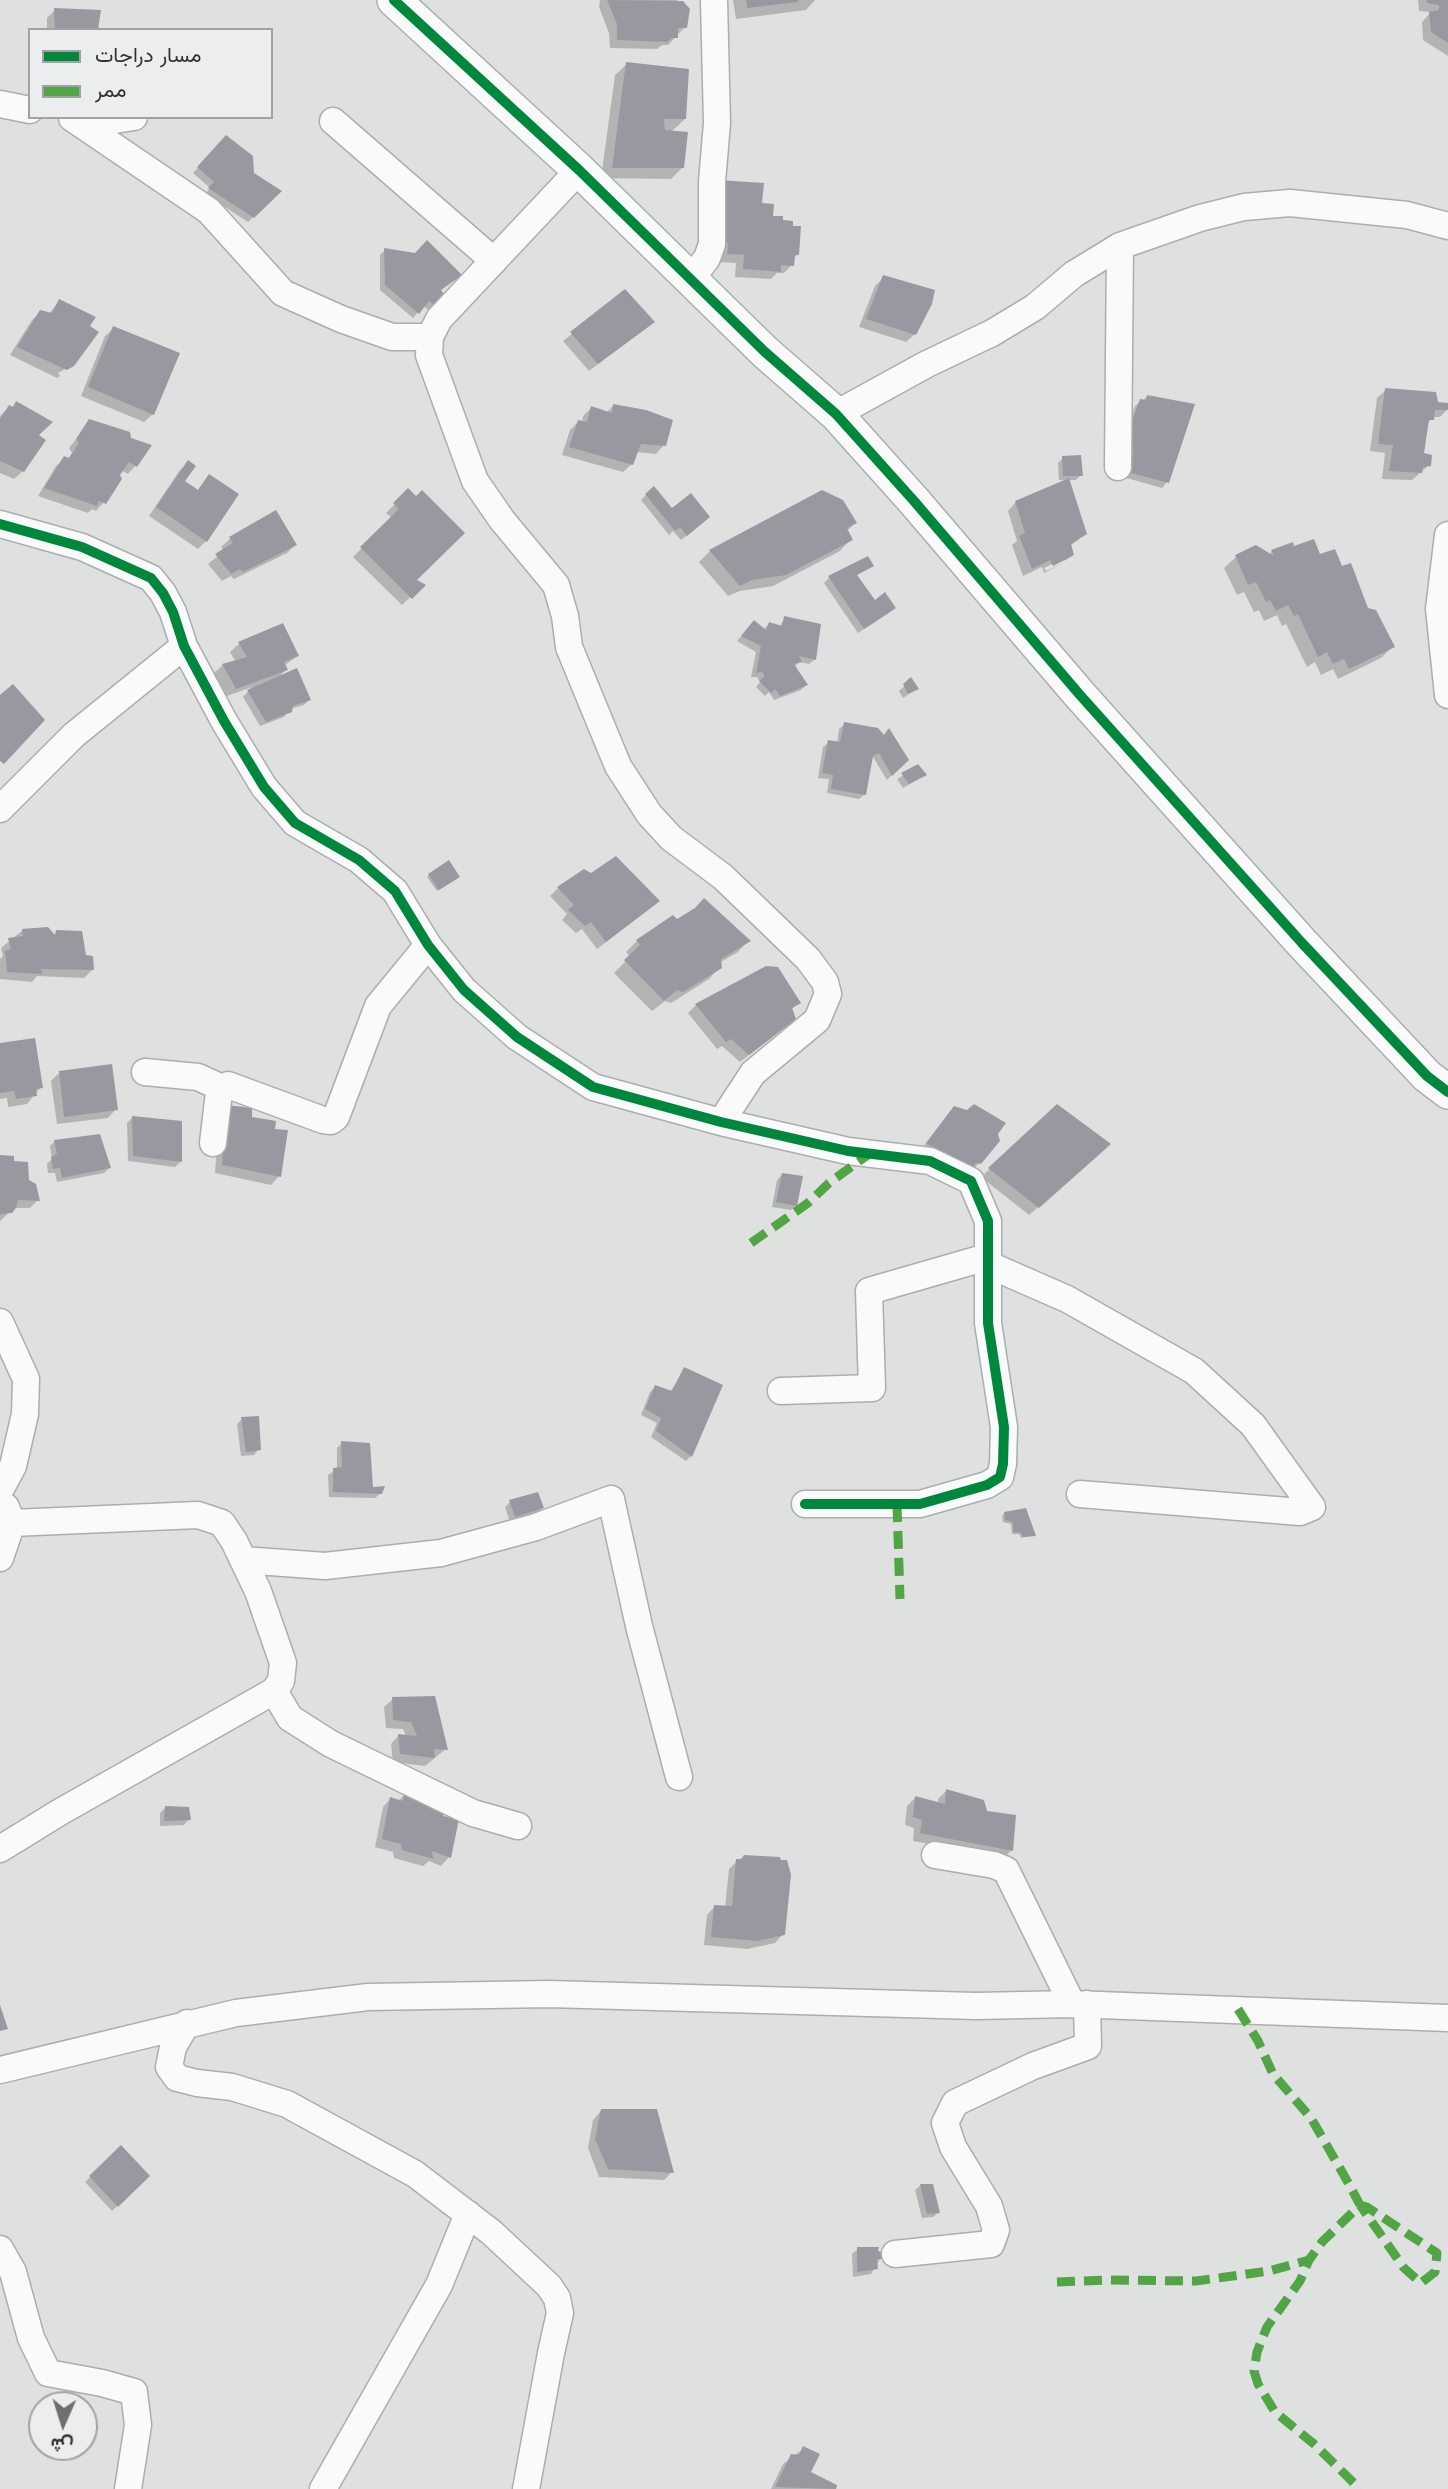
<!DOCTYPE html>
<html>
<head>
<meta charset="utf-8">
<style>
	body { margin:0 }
	#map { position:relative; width:1448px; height:2489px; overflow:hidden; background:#dfe0e0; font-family:Jost,Vazirmatn,sans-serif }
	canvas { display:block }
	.legend { position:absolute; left:28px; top:28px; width:245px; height:91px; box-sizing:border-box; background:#ebedee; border:2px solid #a1a2a3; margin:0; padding:9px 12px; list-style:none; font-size:21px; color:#323233 }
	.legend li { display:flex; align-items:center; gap:14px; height:35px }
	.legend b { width:35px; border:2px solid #a1a2a3 }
	.north { position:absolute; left:28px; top:2391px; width:70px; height:70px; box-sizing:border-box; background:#ebedee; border:2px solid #a1a2a3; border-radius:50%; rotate:183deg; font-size:19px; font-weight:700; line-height:28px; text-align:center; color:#323233 }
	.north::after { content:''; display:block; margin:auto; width:24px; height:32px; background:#6f6f70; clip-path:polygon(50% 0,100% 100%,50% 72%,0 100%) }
</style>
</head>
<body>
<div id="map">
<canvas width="1448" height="2489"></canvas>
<ul class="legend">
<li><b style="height:9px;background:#00873e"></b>مسار دراجات</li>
<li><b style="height:9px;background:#52a544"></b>ممر</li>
</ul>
<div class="north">ش</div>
</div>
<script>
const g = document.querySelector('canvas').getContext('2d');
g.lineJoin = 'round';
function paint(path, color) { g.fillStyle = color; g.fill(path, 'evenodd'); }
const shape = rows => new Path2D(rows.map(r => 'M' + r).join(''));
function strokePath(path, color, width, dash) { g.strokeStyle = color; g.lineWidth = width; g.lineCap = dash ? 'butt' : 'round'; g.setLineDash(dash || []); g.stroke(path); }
const shadow = shape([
	[600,0,677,0,685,27,668,45,662,45,657,49,610,48,609,33,599,7],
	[733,0,815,0,806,10,736,19],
	[1418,0,1448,0,1448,56,1423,40,1422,22,1431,12,1419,11],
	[55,10,96,30,47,30,47,18],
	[627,64,685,119,671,132,682,168,671,179,601,178,615,75],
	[226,137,253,174,280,191,248,222,205,194,210,188,193,173],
	[760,205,798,254,793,259,792,265,784,273,777,273,771,279,735,277,736,263,720,262,721,250,714,250],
	[385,250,460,275,439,291,443,296,429,310,423,306,413,318,380,290,380,255],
	[884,277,915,334,906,342,859,327,875,286],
	[625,291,653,322,589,371,563,341],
	[59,301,71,366,58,373,60,376,57,378,10,355,32,320,41,312,49,314],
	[114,328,153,414,144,422,81,396,105,336],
	[1386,390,1448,409,1440,417,1433,417,1427,424,1422,454,1429,465,1412,480,1382,479,1385,453,1370,451,1377,398],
	[1148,396,1167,482,1162,488,1123,477,1118,453,1135,406],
	[16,403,37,436,23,471,14,479,0,473,0,416,9,407,11,409],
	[613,406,664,445,656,454,636,452,632,464,623,472,562,455,570,430,578,422,582,423,583,416,591,408,606,413],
	[90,421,136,465,128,474,121,470,104,502,96,511,92,509,88,513,38,496,56,466,65,458,68,459,72,453,69,448],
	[1063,458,1081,475,1076,480,1068,480,1085,534,1070,546,1072,555,1065,561,1065,558,1044,568,1046,571,1065,562,1063,563,1044,573,1042,567,1023,576,1012,545,1017,541,1008,511,1016,502,1068,480,1059,480,1058,463],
	[188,462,183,482,197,491,209,476,206,541,198,549,149,516,180,470],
	[408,491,414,581,423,585,402,605,353,557,392,518,386,513],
	[646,495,672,511,703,522,681,540,673,531,669,535,641,500],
	[275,512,295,545,287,553,234,579,231,576,222,581,208,564,224,551,221,547,230,539],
	[855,523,847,531,851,539,840,551,773,586,740,591,728,596,699,562,710,551],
	[1256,547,1269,555,1272,551,1293,548,1319,556,1341,568,1392,647,1381,658,1338,679,1333,669,1321,675,1315,662,1307,667,1286,624,1282,626,1277,615,1264,621,1259,610,1254,612,1244,592,1237,595,1224,568,1236,557],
	[867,559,871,565,856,576,874,603,889,613,858,633,824,583,829,578],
	[785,618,815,659,809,664,800,662,794,667,806,685,801,690,774,700,769,692,765,696,756,687,760,682,757,677,751,677,756,652,737,641,749,628,763,630,769,624,779,627],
	[282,625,297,656,284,666,286,670,278,678,309,700,304,705,290,709,284,717,260,726,243,697,252,687,227,696,214,673,223,665,236,662,230,652,239,644],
	[911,680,916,689,903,698,899,691],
	[845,724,907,760,887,780,873,757,871,758,865,794,859,799,827,793,829,779,818,778,823,747,829,742,837,743,839,729],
	[918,767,925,775,903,788,897,779],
	[429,875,456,879,437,891,427,877],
	[558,888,649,909,597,949,582,929,576,933,562,920,567,914,550,896],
	[677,922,748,941,738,952,719,963,720,967,709,979,671,1003,665,1001,652,1011,614,973,630,957,626,952,637,941],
	[23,930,53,936,57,932,84,956,92,970,84,978,37,976,32,982,0,979,0,959,3,956,1,948],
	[798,1003,791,1010,785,1027,740,1062,722,1046,717,1049,688,1013,696,1005],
	[0,1045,41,1087,27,1104,8,1107,7,1098,0,1099],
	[59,1073,116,1109,108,1118,57,1124,51,1081],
	[1057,1107,1101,1153,1029,1215,981,1177],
	[954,1108,967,1112,979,1163,971,1172,919,1152],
	[219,1115,250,1118,279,1176,271,1185,215,1173],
	[132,1118,180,1162,175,1167,128,1161,127,1123],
	[55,1141,109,1168,104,1173,57,1182,55,1173,48,1173,47,1164,52,1159,50,1146],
	[0,1157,12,1163,28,1181,38,1200,30,1208,14,1208,0,1221],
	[783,1174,796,1205,791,1210,772,1207,777,1180],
	[685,1369,691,1456,686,1461,651,1437,657,1423,641,1415,650,1392,655,1387,670,1392],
	[242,1419,259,1449,254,1455,241,1456,237,1424],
	[342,1443,371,1489,381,1493,375,1498,329,1497,328,1475,337,1469,337,1448],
	[510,1502,542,1508,537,1513,510,1522,505,1507],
	[1004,1514,1034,1535,1021,1538,1019,1534,1012,1534,1011,1524,1003,1522,1002,1516],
	[393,1699,446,1749,425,1766,393,1762,391,1744,399,1735,406,1736,403,1729,386,1728,384,1707],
	[946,1791,985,1812,1012,1850,1003,1858,913,1841,914,1828,905,1825,907,1806,915,1798,938,1804,938,1799],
	[404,1795,440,1817,457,1821,449,1857,441,1866,429,1861,423,1866,394,1858,393,1852,375,1847,383,1807,391,1798,398,1801],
	[165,1808,189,1819,184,1825,160,1826,160,1813],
	[737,1861,783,1934,775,1943,747,1949,704,1945,707,1915,715,1906,725,1907,729,1869],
	[601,2111,672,2172,664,2180,599,2177,588,2148,593,2120],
	[121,2148,148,2176,112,2211,85,2182],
	[921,2185,939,2212,933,2217,922,2218,915,2190],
	[858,2249,880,2259,871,2274,853,2277,852,2254],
	[804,2448,809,2473,835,2486,834,2489,771,2489,783,2464]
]);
const building = shape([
	[607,0,683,1,690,9,687,28,678,28,678,38,672,38,667,42,617,40,617,24],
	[746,0,798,0,798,2,747,8],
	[1427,0,1448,0,1448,43,1431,32,1429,12,1439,10,1439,5,1427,3],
	[54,8,101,10,98,30,55,30],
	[626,62,689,69,686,119,664,119,665,130,688,132,684,168,612,168],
	[226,135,253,156,254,173,282,191,254,218,208,188,214,182,197,167],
	[718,180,764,183,762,203,774,204,773,216,783,216,783,220,793,221,793,226,801,226,799,255,795,255,794,266,781,265,781,272,743,269,744,255,727,254,728,243,722,242],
	[427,240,462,275,441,290,445,296,435,306,429,301,419,314,385,285,384,248,415,253],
	[883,275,935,290,932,304,916,335,866,319],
	[625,289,655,322,598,364,570,332],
	[59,299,96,317,90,326,99,332,74,366,67,370,17,347,40,310,52,313],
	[113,326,180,353,154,415,88,387],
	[1385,388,1436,392,1438,402,1448,403,1448,410,1435,410,1434,420,1429,420,1424,453,1432,455,1431,466,1423,467,1422,473,1389,471,1393,445,1378,444],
	[1147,395,1195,404,1169,483,1127,472,1134,452,1122,448,1140,399,1146,400],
	[16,401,53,422,39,435,46,440,24,472,0,461,0,419,9,405,13,407],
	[613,404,646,410,673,420,666,446,641,444,633,465,569,447,578,420,587,422,591,406,612,413],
	[89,419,130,432,131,438,152,445,137,467,129,462,120,475,122,479,106,504,99,501,97,506,44,488,64,456,69,458,79,443,76,439],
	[1081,455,1083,476,1063,476,1062,456],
	[188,460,196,466,185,481,198,490,209,474,239,494,207,542,156,507],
	[1069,478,1087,534,1071,544,1074,555,1053,566,1050,560,1032,569,1019,536,1025,533,1015,501],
	[654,486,672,508,691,493,710,517,687,536,680,527,675,531,645,494],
	[408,488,416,496,422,490,465,533,417,580,426,585,412,599,360,547,399,509,393,503],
	[822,490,843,500,857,523,847,528,853,540,786,575,752,580,740,586,709,550],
	[276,510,297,545,243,572,240,569,231,574,215,554,233,543,229,537],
	[1314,539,1320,554,1335,549,1342,566,1351,563,1368,608,1376,610,1395,647,1349,669,1344,659,1333,664,1327,652,1318,657,1298,614,1294,616,1288,605,1276,611,1270,600,1266,602,1256,582,1248,585,1235,555,1256,545,1274,556,1271,550,1293,542,1294,546],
	[868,556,874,566,857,575,875,600,885,592,896,608,864,629,828,576],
	[784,616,821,624,816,660,799,656,802,662,794,664,808,685,780,696,775,689,771,693,759,681,765,676,762,672,756,673,761,646,741,636,754,620,766,630,769,622,782,626],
	[283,623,299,656,284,662,288,670,236,689,222,664,247,657,238,642],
	[297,668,311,700,293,706,292,712,266,722,247,690],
	[911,677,919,689,908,694,903,684],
	[13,684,45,720,4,764,0,761,0,695],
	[844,722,878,728,884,735,889,728,909,760,892,776,879,753,873,756,866,795,831,789,833,775,822,773,828,740,840,742],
	[918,764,927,775,909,784,901,773],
	[616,856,660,901,606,942,591,922,585,926,568,910,574,905,557,887,584,869,591,873],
	[449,860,460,877,439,890,428,874],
	[704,898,751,941,721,959,722,968,683,992,677,990,664,1001,624,960,640,945,636,940,673,915,677,919,695,908],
	[48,927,55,935,56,930,82,931,86,955,93,956,94,970,41,969,42,974,7,972,5,951,11,949,8,938,23,936,22,929],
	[766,966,778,967,801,1003,792,1008,796,1019,749,1055,731,1039,726,1042,695,1004],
	[35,1038,43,1088,36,1089,37,1096,16,1099,14,1091,0,1093,0,1043],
	[112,1064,118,1110,64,1117,59,1071],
	[974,1104,1006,1123,998,1134,1000,1141,981,1164,976,1163,971,1169,926,1143,954,1106,967,1110],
	[1057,1104,1111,1144,1039,1208,988,1168],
	[227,1105,252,1108,252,1117,276,1121,275,1129,288,1130,281,1177,222,1165],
	[132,1116,182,1121,182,1162,133,1156],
	[100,1134,111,1168,62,1178,60,1168,53,1169,51,1157,57,1154,54,1140],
	[0,1155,14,1156,14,1161,28,1162,29,1180,36,1184,40,1201,18,1200,16,1208,12,1213,0,1214],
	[782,1173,803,1176,797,1206,776,1202],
	[684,1367,723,1385,692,1457,656,1431,661,1418,645,1409,655,1385,672,1391],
	[259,1416,261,1450,246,1452,241,1417],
	[341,1441,370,1443,373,1487,385,1486,382,1494,333,1492,333,1468,342,1467],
	[538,1492,544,1508,515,1517,509,1500],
	[1026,1508,1036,1536,1023,1537,1021,1533,1013,1532,1013,1522,1005,1520,1004,1512],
	[435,1696,448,1750,434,1749,435,1758,400,1754,398,1734,417,1736,411,1722,393,1720,392,1697],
	[946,1789,984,1800,987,1811,1016,1815,1013,1851,920,1833,922,1820,913,1817,915,1796,945,1804],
	[404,1793,448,1807,443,1816,459,1819,451,1858,432,1851,433,1859,402,1850,401,1844,382,1839,390,1797,403,1801],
	[165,1806,189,1807,191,1820,164,1821],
	[744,1855,780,1857,781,1860,787,1860,791,1875,785,1935,757,1941,711,1937,714,1905,732,1906,736,1859,741,1859],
	[0,2005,8,2029,0,2031],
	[601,2109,657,2109,674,2173,608,2169,595,2139],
	[121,2145,150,2176,118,2207,89,2176],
	[920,2184,933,2184,940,2213,927,2214],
	[857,2247,879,2247,878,2251,882,2252,882,2259,877,2259,878,2269,857,2272],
	[803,2446,820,2454,811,2472,837,2485,836,2489,775,2487,791,2454,799,2455]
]);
const minor = shape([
	[0,104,30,110],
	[72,118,209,211,283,293,341,319,392,337,430,337],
	[77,118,102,122,134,117],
	[333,121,494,261],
	[579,170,439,319,430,337,429,355,475,481,502,520,556,585,565,616,569,647,618,766,649,814,671,838,723,877,808,959,825,982,828,994,817,1020,753,1073,721,1122],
	[691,279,707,258,712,244,712,182,717,123,714,0],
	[836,414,927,364,992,333,1035,307,1074,274,1120,246,1200,218,1244,207,1290,203,1407,215,1448,226],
	[1118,467,1120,246],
	[0,524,82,547,151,578,163,593,173,612,184,646,224,721,264,787,295,823,359,860,395,891,428,945,464,990,517,1037,593,1087,721,1122,848,1151,930,1161,971,1181,988,1221,988,1323,1004,1427,1003,1464,1000,1477,987,1485,920,1504,805,1504],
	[1448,535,1439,609,1448,695],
	[0,809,74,735,184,646],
	[145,1072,198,1077,222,1088],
	[213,1143,219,1092,228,1085,323,1120,331,1121,336,1117,378,1006,428,945],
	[987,1264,1067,1299,1194,1371,1253,1425,1312,1507,1300,1512,1080,1494],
	[0,1322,26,1379,25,1414,13,1466,0,1490],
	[781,1391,872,1388,869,1291,987,1257],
	[0,1558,12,1523,6,1507],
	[243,1560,325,1566,441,1553,536,1527,611,1499,639,1626,679,1777],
	[274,1691,290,1718,331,1744,473,1813,518,1826],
	[0,1849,60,1812,274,1691,281,1681,283,1663,258,1591,234,1541,222,1523,198,1515,12,1523],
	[935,1855,994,1865,1006,1870,1072,2004],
	[187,2023,173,2047,169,2067,177,2078,197,2083,232,2087,287,2104,415,2174,491,2232,549,2286,557,2298,560,2313,551,2353,526,2489],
	[0,2070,236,2013,368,1997,549,1994,976,2006,1072,2004,1448,2018],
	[0,2249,13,2272,31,2338,48,2373,102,2383,134,2392,138,2425,128,2489],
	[895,2254,991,2244,996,2230,989,2206,953,2147,945,2123,955,2103,1033,2066,1088,2046,1087,2004],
	[323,2489,439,2285,468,2214]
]);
const tertiary = shape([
	[394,0,579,170,765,352,836,414,914,501,1080,695,1302,943,1427,1076,1448,1092]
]);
const quiet = shape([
	[751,1243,808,1203,829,1183,869,1154],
	[897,1504,900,1599],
	[1238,2009,1258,2041,1273,2074,1311,2118,1349,2184,1360,2205,1322,2242,1309,2260,1300,2281,1267,2327,1257,2352,1254,2371,1258,2384,1275,2412,1314,2444,1360,2489],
	[1360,2205,1367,2207,1437,2253,1435,2272,1421,2283,1404,2268,1360,2205],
	[1057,2282,1108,2280,1196,2281,1269,2271,1309,2260]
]);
const cycleway = shape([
	[394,0,579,170,765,352,836,414,914,501,1080,695,1302,943,1427,1076,1448,1092],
	[0,524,82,547,151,578,163,593,173,612,184,646,224,721,264,787,295,823,359,860,395,891,428,945,464,990,517,1037,593,1087,721,1122,848,1151,930,1161,971,1181,988,1221,988,1323,1004,1427,1003,1464,1000,1477,987,1485,920,1504,805,1504]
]);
paint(shadow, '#0003');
paint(building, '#9998a0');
strokePath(minor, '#acadad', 29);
strokePath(tertiary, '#acadad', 36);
strokePath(minor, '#fafafa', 26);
strokePath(tertiary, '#fafafa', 33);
strokePath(quiet, '#52a544', 9, [18, 9]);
strokePath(cycleway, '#00873e', 10);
</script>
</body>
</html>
